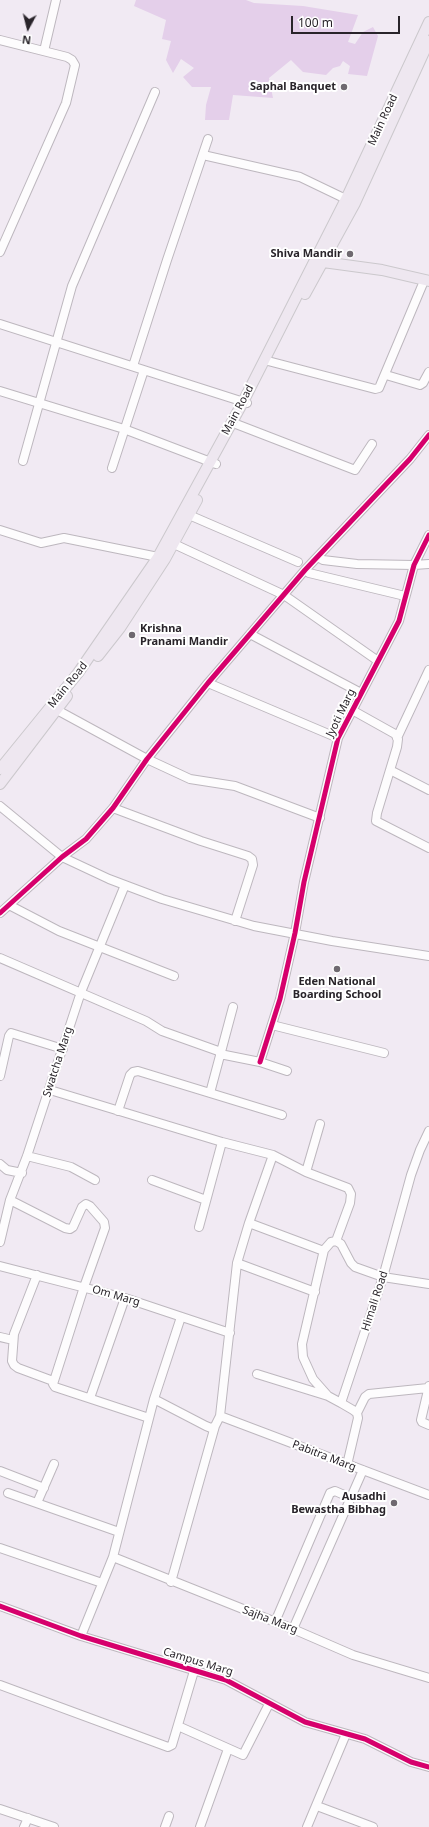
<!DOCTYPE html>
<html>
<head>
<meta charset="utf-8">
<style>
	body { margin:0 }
	#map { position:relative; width:429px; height:1827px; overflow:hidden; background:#f1eaf3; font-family:"Noto Sans",sans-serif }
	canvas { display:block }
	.north { position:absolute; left:8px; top:8px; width:40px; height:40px; -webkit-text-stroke:3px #fff; paint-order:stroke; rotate:187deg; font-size:11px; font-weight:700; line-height:16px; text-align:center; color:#29242a }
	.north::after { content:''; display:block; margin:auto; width:14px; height:18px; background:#29242a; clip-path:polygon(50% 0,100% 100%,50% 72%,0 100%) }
	.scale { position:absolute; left:291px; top:16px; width:109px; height:18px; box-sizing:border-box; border:2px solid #29242a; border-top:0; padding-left:5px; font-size:12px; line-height:14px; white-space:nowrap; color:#29242a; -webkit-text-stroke:3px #fff; paint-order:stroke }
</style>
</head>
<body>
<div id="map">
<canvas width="429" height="1827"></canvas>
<div class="north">N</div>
<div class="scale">100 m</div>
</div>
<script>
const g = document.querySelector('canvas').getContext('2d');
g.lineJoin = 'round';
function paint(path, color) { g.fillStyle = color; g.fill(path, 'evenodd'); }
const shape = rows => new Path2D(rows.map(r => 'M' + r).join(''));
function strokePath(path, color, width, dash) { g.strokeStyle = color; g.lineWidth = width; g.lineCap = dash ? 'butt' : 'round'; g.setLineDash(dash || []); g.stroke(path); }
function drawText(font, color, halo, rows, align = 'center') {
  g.font = font + ' "Noto Sans",sans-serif'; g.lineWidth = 4; g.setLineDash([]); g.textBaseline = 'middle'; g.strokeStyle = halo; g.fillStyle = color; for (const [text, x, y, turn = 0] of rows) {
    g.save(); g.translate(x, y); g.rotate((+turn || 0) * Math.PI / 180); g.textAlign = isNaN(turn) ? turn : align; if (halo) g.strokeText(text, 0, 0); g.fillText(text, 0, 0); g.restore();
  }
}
const green = shape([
	[136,0,246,0,254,3,303,6,358,15,348,42,355,44,363,32,373,27,378,36,367,76,348,74,350,66,343,61,340,66,333,68,326,75,303,72,291,60,269,78,273,98,233,95,229,120,205,120,206,105,211,87,192,87,183,77,194,68,181,59,173,73,166,60,171,41,162,39,166,20,134,6]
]);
const minor = shape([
	[0,40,67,57,72,60,75,65,66,103,0,252],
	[44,51,56,0],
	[203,155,300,177,350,201],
	[0,324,247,403],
	[268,361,375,389,379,388,424,281],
	[133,366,167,260,208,139],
	[386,375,420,385,423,383,429,372],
	[0,391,124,429,216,464],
	[236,424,355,470,372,444],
	[23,461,72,286,155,92],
	[112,468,144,370],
	[189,515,298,562],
	[0,530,41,543,64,538,163,558],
	[174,544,284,595,378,661],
	[318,557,323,560,357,564,414,565,429,564],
	[305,570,309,573,405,596],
	[250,634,361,693],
	[208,683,338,738],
	[57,710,147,759,190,779,235,786,320,818],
	[352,710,395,734,398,739,397,747,377,813,376,821,429,848],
	[397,738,429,670],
	[390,770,429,790],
	[0,806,62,857,109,879,162,899,254,926,332,941,429,956],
	[113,808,201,841,248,856,252,859,253,865,235,921],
	[9,905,59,931,174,976],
	[0,913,62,857,86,839,113,808,147,759,208,683,305,570,410,459,429,435],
	[0,958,146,1021,162,1031,221,1052],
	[272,1025,384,1053],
	[220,1054,260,1062,287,1071],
	[260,1062,280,999,295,933,304,882,338,738,399,621,414,565,429,535],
	[0,1076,9,1036,11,1033,63,1049],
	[50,1090,222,1142,273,1155,306,1172,320,1124],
	[210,1093,233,1007],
	[118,1111,130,1075,133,1072,138,1071,282,1115],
	[27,1156,71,1167,95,1180],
	[0,1164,7,1170,22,1173],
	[306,1172,348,1188,351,1194,350,1203,336,1241],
	[152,1180,206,1200],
	[10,1200,65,1228,70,1229,73,1227,82,1207,86,1204,90,1206,104,1222,105,1228,84,1287,53,1384,55,1387,149,1418],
	[249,1223,321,1250,324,1250,331,1242,336,1241,341,1244,351,1263,355,1267,383,1277,429,1284],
	[199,1227,222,1142],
	[0,1242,10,1200,27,1156,81,992,125,885],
	[324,1250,302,1344,303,1357,313,1379,328,1396,341,1403],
	[237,1263,315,1292],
	[0,1266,125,1298,230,1333],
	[37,1275,14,1334,12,1361,14,1365,18,1368,53,1381],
	[0,1337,13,1340],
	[257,1374,328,1396],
	[429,1386,421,1420,422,1422,429,1425],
	[90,1398,125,1298],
	[154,1399,206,1426,211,1428,215,1426,220,1416,237,1263,249,1223,273,1155],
	[357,1413,365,1397,369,1394,428,1388],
	[220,1416,429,1495],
	[347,1465,358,1418,357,1413,353,1410,341,1403,383,1277,411,1175,420,1150,429,1131],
	[0,1471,44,1488],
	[8,1493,119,1532],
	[37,1503,54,1464],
	[0,1548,102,1583],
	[113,1557,293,1629,353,1655,429,1678],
	[171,1582,215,1426],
	[0,1606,81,1636,226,1680,305,1722,365,1739,411,1762,429,1767],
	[275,1622,330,1493,335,1491,351,1498],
	[293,1629,363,1470],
	[81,1636,113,1557,154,1399,181,1317],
	[0,1685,168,1747,172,1745,194,1671],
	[178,1726,243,1755,269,1704],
	[317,1806,373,1827],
	[0,1809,54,1827],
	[24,1827,28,1818],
	[165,1827,169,1816],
	[200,1827,228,1749],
	[307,1827,346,1734]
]);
const major = shape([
	[323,262,382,270,429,281],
	[305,294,355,203,429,41],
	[98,656,120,628,165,559,197,500],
	[0,769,78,673,158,557,243,402,346,199,429,22],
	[0,784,67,696]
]);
const cycleway = shape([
	[0,913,62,857,86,839,113,808,147,759,208,683,305,570,410,459,429,435],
	[260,1062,280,999,295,933,304,882,338,738,399,621,414,565,429,535],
	[0,1606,81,1636,226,1680,305,1722,365,1739,411,1762,429,1767]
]);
const markers = [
	[344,87,4,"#6f6970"],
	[350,254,4,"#6f6970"],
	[132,635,4,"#6f6970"],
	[337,969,4,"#6f6970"],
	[394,1503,4,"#6f6970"]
];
const poiNames = [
	["Saphal Banquet",336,87],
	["Shiva Mandir",342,254],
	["Krishna",140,629,"left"],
	["Pranami Mandir",140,642,"left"],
	["Eden National",337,982,"center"],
	["Boarding School",337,995,"center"],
	["Ausadhi",386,1497],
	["Bewastha Bibhag",386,1510]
];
const streetNames = [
	["Main Road",383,120,-65],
	["Main Road",238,410,-62],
	["Main Road",68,685,-51],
	["Jyoti Marg",341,713,-64],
	["Swatcha Marg",58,1062,-72],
	["Om Marg",116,1296,16],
	["Himali Road",375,1301,-72],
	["Pabitra Marg",324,1456,21],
	["Sajha Marg",270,1620,21],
	["Campus Marg",198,1662,17]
];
paint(green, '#e4cfea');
strokePath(minor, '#bdb7be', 10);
strokePath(major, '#cbc8cc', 12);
strokePath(minor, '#fdfcfd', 8);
strokePath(major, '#eee7f0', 10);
strokePath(cycleway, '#d6006c', 5);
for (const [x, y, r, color] of markers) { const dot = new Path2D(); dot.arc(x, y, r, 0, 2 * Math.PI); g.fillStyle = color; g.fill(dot); strokePath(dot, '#fff', 1.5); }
drawText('bold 11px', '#29242a', '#fff', poiNames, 'right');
drawText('11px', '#29242a', '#fff', streetNames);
</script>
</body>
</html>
